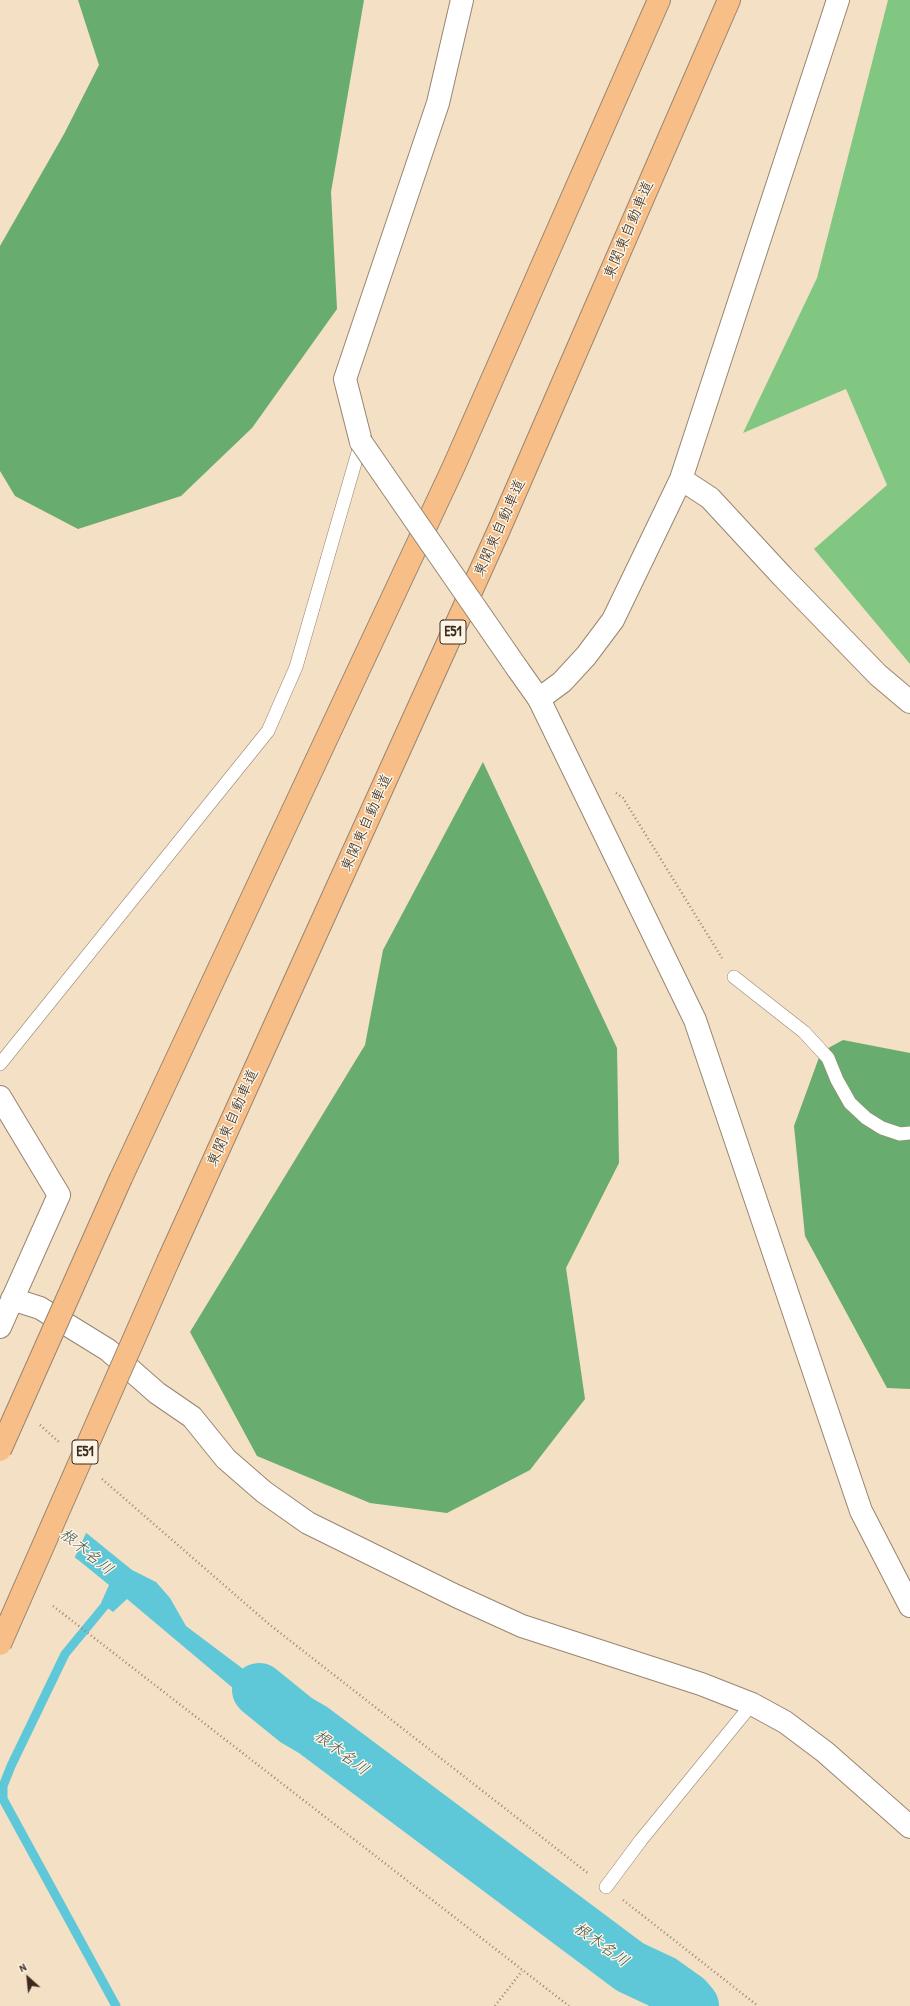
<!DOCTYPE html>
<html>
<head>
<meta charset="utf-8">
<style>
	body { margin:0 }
	#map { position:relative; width:910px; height:2006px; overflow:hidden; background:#f4e0c4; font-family:"Patrick Hand",sans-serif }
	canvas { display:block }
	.north { position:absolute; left:8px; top:1958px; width:40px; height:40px; -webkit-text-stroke:3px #fcf5e5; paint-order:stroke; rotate:333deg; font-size:11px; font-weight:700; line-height:16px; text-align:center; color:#3b2a1e }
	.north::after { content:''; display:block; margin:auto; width:14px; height:18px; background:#3b2a1e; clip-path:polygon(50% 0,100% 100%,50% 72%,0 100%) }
</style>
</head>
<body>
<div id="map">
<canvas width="910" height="2006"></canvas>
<div class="north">N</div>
</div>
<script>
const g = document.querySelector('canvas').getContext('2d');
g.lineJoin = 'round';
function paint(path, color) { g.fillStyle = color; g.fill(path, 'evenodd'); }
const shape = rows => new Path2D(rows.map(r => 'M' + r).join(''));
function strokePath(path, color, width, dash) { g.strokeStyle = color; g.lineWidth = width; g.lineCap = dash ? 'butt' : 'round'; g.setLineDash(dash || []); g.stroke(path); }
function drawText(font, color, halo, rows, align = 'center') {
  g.font = font + ' "Patrick Hand","Klee One",sans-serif'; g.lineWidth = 3; g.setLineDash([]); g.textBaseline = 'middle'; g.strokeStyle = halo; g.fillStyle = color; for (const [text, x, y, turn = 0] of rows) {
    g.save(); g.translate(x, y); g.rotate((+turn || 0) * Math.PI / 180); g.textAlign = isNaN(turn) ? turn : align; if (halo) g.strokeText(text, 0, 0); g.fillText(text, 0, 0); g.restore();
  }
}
const green = shape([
	[888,0,910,0,910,664,814,549,887,485,846,389,743,433,817,278]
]);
const forest = shape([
	[78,0,364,0,331,192,337,309,252,428,181,496,78,529,15,496,0,471,0,246,64,134,99,65],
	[483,762,617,1048,619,1163,566,1268,585,1399,530,1470,447,1513,370,1503,257,1456,190,1332,365,1045,383,950],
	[843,1040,910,1053,910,1389,887,1388,805,1236,794,1126,821,1052]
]);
const water = shape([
	[0,1463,132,1570,156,1582,170,1598,186,1626,331,1735,292,1733,246,1699,127,1599,113,1612,101,1603,109,1585,82,1563,0,1500]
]);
const pier = shape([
	[0,1461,87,1531,74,1559,0,1503]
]);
const stream = shape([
	[112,1597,65,1654,11,1766,3,1786,3,1799,116,2006]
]);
const river = shape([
	[259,1690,296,1720,313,1730,630,1967,662,1982,686,1999,692,2006]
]);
const path = shape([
	[616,793,623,798,722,958],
	[40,1425,59,1442],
	[102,1479,270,1625,589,1874],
	[53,1606,569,2006],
	[623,1900,758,2006],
	[495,2006,522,1971]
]);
const service = shape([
	[734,977,804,1032,828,1058,837,1080,850,1103,866,1118,882,1128,900,1134,910,1133],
	[0,1064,268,731,296,667,361,442],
	[606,1887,641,1840,752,1704]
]);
const minor = shape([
	[681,479,710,498,783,577,878,675,910,702],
	[539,699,562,682,586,656,613,620,681,479,838,0],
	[0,1097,59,1195,0,1327],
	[12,1299,40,1308,108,1350,157,1393,192,1417,226,1459,264,1492,308,1523,456,1596,522,1626,701,1684,752,1704,785,1722,825,1752,910,1827]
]);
const tertiary = shape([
	[361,442,345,379,438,103,462,0],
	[517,668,539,699,695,1020,861,1511,910,1606]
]);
const motorway = shape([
	[121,1178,454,466,659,0],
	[169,1259,498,532,729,0]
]);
const tertiaryBridge = shape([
	[361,442,517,668]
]);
const motorwayBridge = shape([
	[0,1450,121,1178],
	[0,1644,169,1259]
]);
const shields = [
	[453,632,26],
	[85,1452,26]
];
const shieldNames = [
	["E51",453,632],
	["E51",85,1452]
];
const streetNames = [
	["東関東自動車道",629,230,-67],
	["東関東自動車道",500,528,-66],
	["東関東自動車道",367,823,-66],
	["東関東自動車道",233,1118,-66]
];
const waterNames = [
	["根木名川",86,1552,39],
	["根木名川",341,1753,37],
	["根木名川",601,1945,36]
];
paint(green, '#82c781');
paint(forest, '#69ac6f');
paint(water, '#5ec8d8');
paint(pier, '#f4e0c4');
strokePath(stream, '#5ec8d8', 9);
strokePath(river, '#5ec8d8', 54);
strokePath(service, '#988571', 14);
strokePath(minor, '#988571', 24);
strokePath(tertiary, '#988571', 24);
strokePath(motorway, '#988571', 24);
strokePath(path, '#988571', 2.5, [1, 3]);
strokePath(service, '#fff', 13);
strokePath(minor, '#fff', 22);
strokePath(tertiary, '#fff', 22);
strokePath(motorway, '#f7be87', 22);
strokePath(tertiaryBridge, '#988571', 24, []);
strokePath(motorwayBridge, '#988571', 24, []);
strokePath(tertiaryBridge, '#fff', 22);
strokePath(motorwayBridge, '#f7be87', 22);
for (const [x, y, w] of shields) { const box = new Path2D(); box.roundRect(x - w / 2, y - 12, w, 24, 3); g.fillStyle = '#fcf5e5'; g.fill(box); strokePath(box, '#3b2a1e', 1); }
drawText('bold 14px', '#3b2a1e', null, shieldNames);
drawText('15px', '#3b2a1e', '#fcf5e5', streetNames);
drawText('italic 16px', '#465956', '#fcf5e5', waterNames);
</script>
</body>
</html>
